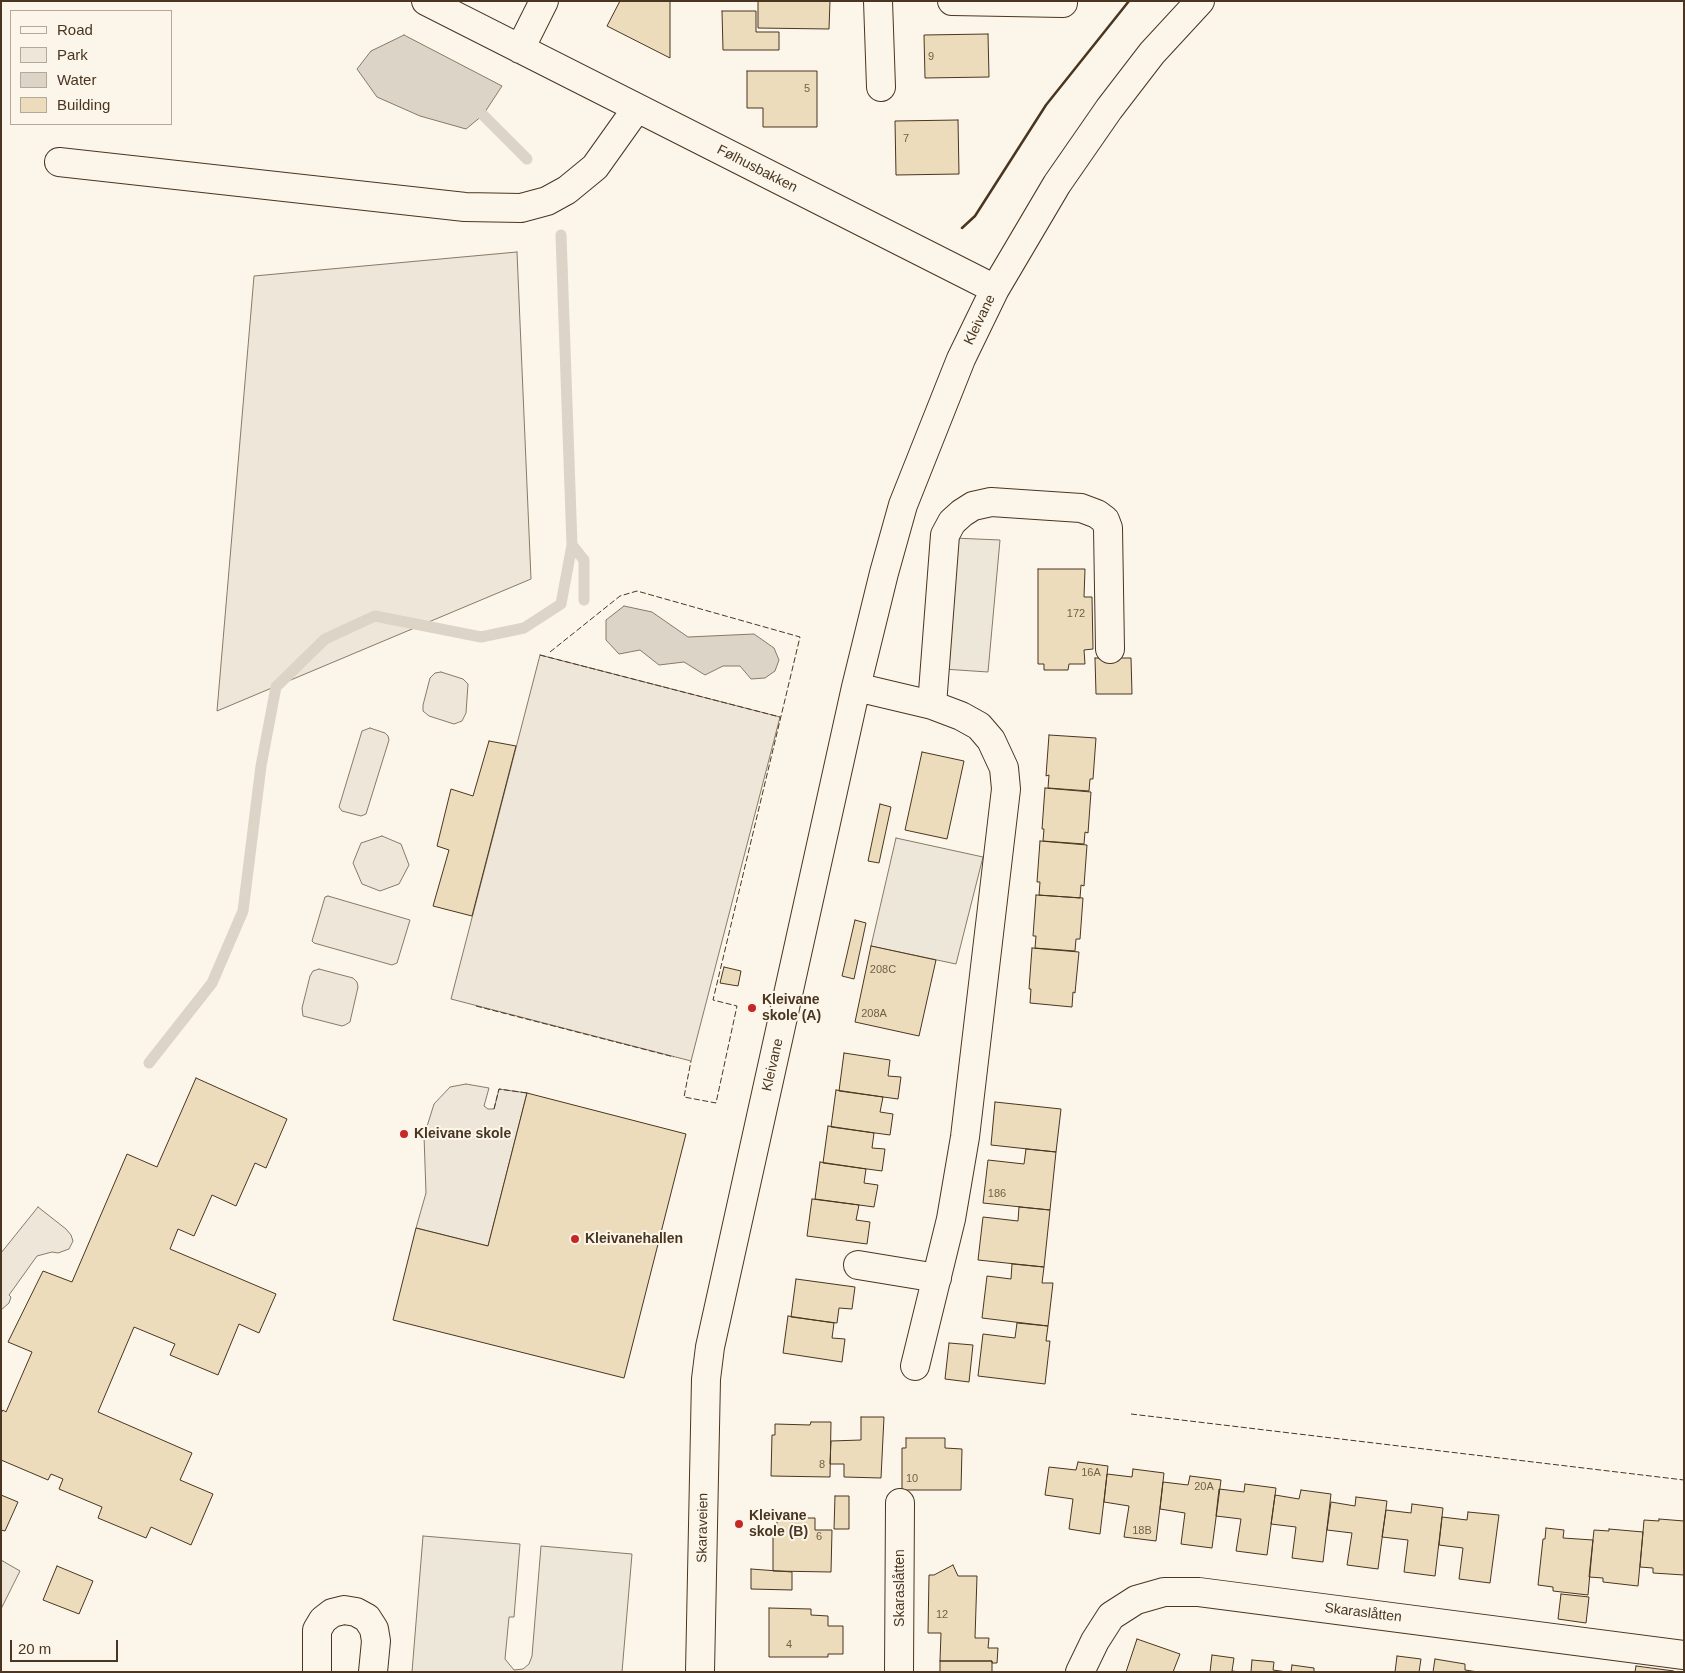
<!DOCTYPE html>
<html>
<head>
<meta charset="utf-8">
<style>
	body { margin:0 }
	#map { position:relative; width:1685px; height:1673px; overflow:hidden; background:#fbf6e9; font-family:Arial,sans-serif }
	canvas { display:block }
	.frame { position:absolute; inset:0; border:2px solid #4a3520; pointer-events:none }
	.legend { position:absolute; left:10px; top:10px; width:162px; height:115px; box-sizing:border-box; background:#fbf6e9; border:1px solid #b4a999; margin:0; padding:6px 9px; list-style:none; font-size:15px; color:#4a3520 }
	.legend li { display:flex; align-items:center; gap:10px; height:25px }
	.legend b { width:25px; border:1px solid #b4a999 }
	.scale { position:absolute; left:10px; top:1640px; width:108px; height:22px; box-sizing:border-box; border:2px solid #4a3520; border-top:0; padding-left:6px; font-size:15px; line-height:18px; white-space:nowrap; color:#4a3520; -webkit-text-stroke:4px #fbf6e9; paint-order:stroke }
</style>
</head>
<body>
<div id="map">
<canvas width="1685" height="1673"></canvas>
<div class="frame"></div>
<ul class="legend">
<li><b style="height:6px;background:#fbf6e9"></b>Road</li>
<li><b style="height:14px;background:#ede6d9"></b>Park</li>
<li><b style="height:14px;background:#dcd4c6"></b>Water</li>
<li><b style="height:14px;background:#ecdcbc"></b>Building</li>
</ul>
<div class="scale">20 m</div>
</div>
<script>
const g = document.querySelector('canvas').getContext('2d');
g.lineJoin = 'round';
function paint(path, color) { g.fillStyle = color; g.fill(path, 'evenodd'); }
const shape = rows => new Path2D(rows.map(r => 'M' + r).join(''));
function strokePath(path, color, width, dash) { g.strokeStyle = color; g.lineWidth = width; g.lineCap = dash ? 'butt' : 'round'; g.setLineDash(dash || []); g.stroke(path); }
function drawText(font, color, halo, rows, align = 'center') {
  g.font = font + ' Arial,sans-serif'; g.lineWidth = 4; g.setLineDash([]); g.textBaseline = 'middle'; g.strokeStyle = halo; g.fillStyle = color; for (const [text, x, y, turn = 0] of rows) {
    g.save(); g.translate(x, y); g.rotate((+turn || 0) * Math.PI / 180); g.textAlign = isNaN(turn) ? turn : align; if (halo) g.strokeText(text, 0, 0); g.fillText(text, 0, 0); g.restore();
  }
}
const green = shape([
	[517,252,531,579,217,711,254,276,517,252],
	[540,655,780,717,691,1061,451,999,540,655],
	[441,672,463,679,468,684,466,713,462,721,454,724,429,716,423,711,423,705,430,678,435,673,441,672],
	[370,728,385,733,388,736,389,740,366,814,361,816,342,811,339,807,362,731,370,728],
	[382,836,401,844,409,865,399,884,380,891,362,884,353,863,361,843,382,836],
	[328,896,410,920,397,963,392,965,314,943,312,941,325,897,328,896],
	[319,969,353,978,357,982,358,987,350,1022,345,1025,342,1026,303,1016,302,1008,310,976,313,971,319,969],
	[466,1084,489,1088,484,1106,488,1109,494,1109,499,1089,527,1093,488,1246,416,1228,426,1193,424,1136,434,1104,450,1087,466,1084],
	[38,1207,66,1229,71,1235,73,1241,69,1249,58,1253,52,1252,37,1256,9,1295,11,1297,9,1303,1,1310,1,1253,38,1207],
	[1,1560,20,1571,1,1609,1,1560]
]);
const parking = shape([
	[953,538,1000,540,988,672,943,669,953,538],
	[896,838,983,857,956,964,871,946,896,838],
	[423,1536,520,1544,514,1617,509,1617,505,1659,514,1670,523,1669,529,1664,532,1656,541,1546,632,1554,622,1672,412,1672,423,1536]
]);
const water = shape([
	[404,35,502,86,483,115,466,129,420,116,377,97,357,69,371,51,404,35],
	[624,606,652,612,688,637,754,634,774,648,779,660,775,671,765,678,751,679,740,666,723,666,705,675,684,662,659,665,640,650,619,654,606,640,606,620,624,606]
]);
const stream = shape([
	[483,115,527,159],
	[572,545,584,560,584,600],
	[149,1063,212,983,243,911,261,766,276,687,325,639,375,616,481,637,524,628,561,604,572,545,561,235]
]);
const building = shape([
	[620,1,670,1,670,58,607,26,620,1],
	[758,1,830,1,829,29,758,28,758,1],
	[722,11,756,11,756,32,779,32,779,50,723,50,722,11],
	[988,34,989,77,925,78,924,35,988,34],
	[747,71,817,71,817,127,763,127,763,108,747,108,747,71],
	[958,120,959,174,896,175,895,121,958,120],
	[1038,569,1085,569,1084,597,1092,597,1093,649,1084,650,1085,664,1069,664,1068,670,1044,670,1044,664,1038,664,1038,569],
	[1095,658,1131,658,1132,694,1096,694,1095,658],
	[1049,735,1096,738,1093,779,1090,779,1089,791,1048,788,1049,775,1046,776,1049,735],
	[489,741,516,746,472,916,433,906,449,850,437,846,451,789,473,796,489,741],
	[922,752,964,761,947,839,905,830,922,752],
	[1045,788,1091,792,1088,833,1085,832,1084,844,1043,841,1044,829,1042,829,1045,788],
	[880,804,891,807,879,863,868,861,880,804],
	[1040,841,1087,845,1084,886,1081,885,1080,898,1039,895,1040,882,1037,882,1040,841],
	[1036,895,1083,898,1080,939,1076,939,1075,951,1035,948,1036,936,1033,936,1036,895],
	[855,920,866,923,854,979,842,976,855,920],
	[871,946,936,960,919,1036,855,1022,871,946],
	[1032,948,1079,952,1075,993,1073,992,1072,1007,1030,1003,1031,989,1029,989,1032,948],
	[724,967,741,971,738,986,720,983,724,967],
	[844,1053,890,1060,888,1076,901,1077,898,1099,839,1091,844,1053],
	[196,1078,287,1119,266,1168,255,1163,236,1206,212,1195,194,1236,178,1229,170,1249,276,1294,259,1333,239,1324,218,1375,170,1355,175,1344,134,1327,98,1412,192,1453,180,1480,213,1494,191,1545,151,1527,146,1538,98,1518,102,1507,59,1489,63,1479,51,1474,48,1480,1,1460,1,1413,3,1410,6,1412,32,1352,8,1342,43,1271,72,1282,127,1154,157,1167,196,1078],
	[836,1090,883,1097,880,1112,893,1114,890,1135,831,1127,836,1090],
	[527,1093,686,1134,624,1378,393,1320,416,1228,488,1246,527,1093],
	[995,1102,1061,1109,1056,1152,991,1145,995,1102],
	[828,1126,874,1133,872,1148,885,1149,882,1171,823,1163,828,1126],
	[1026,1149,1056,1152,1050,1210,983,1203,988,1160,1024,1164,1026,1149],
	[820,1162,866,1169,864,1183,878,1185,874,1207,815,1199,820,1162],
	[812,1199,859,1205,856,1220,870,1222,867,1244,807,1236,812,1199],
	[1019,1207,1050,1210,1044,1267,978,1260,983,1217,1018,1221,1019,1207],
	[1012,1264,1044,1267,1042,1283,1053,1283,1048,1326,982,1318,987,1276,1011,1279,1012,1264],
	[796,1279,855,1287,852,1309,839,1308,837,1323,791,1317,796,1279],
	[788,1316,834,1323,832,1338,845,1339,842,1362,783,1353,788,1316],
	[1017,1323,1048,1326,1046,1341,1050,1341,1045,1384,978,1376,983,1334,1015,1338,1017,1323],
	[949,1343,973,1345,969,1382,945,1379,949,1343],
	[861,1417,884,1417,881,1478,844,1477,844,1464,830,1464,831,1441,861,1440,861,1417],
	[811,1422,831,1422,830,1477,771,1476,772,1435,775,1435,775,1424,810,1425,811,1422],
	[906,1438,945,1438,945,1448,962,1449,961,1490,902,1490,902,1448,906,1448,906,1438],
	[1078,1462,1108,1466,1100,1534,1069,1529,1073,1499,1045,1495,1049,1467,1076,1470,1078,1462],
	[1133,1469,1164,1473,1156,1541,1124,1537,1129,1506,1104,1502,1107,1474,1132,1477,1133,1469],
	[1190,1476,1221,1480,1212,1548,1181,1544,1185,1513,1160,1509,1163,1482,1188,1485,1190,1476],
	[1245,1484,1276,1488,1267,1555,1236,1551,1241,1519,1216,1516,1219,1489,1244,1492,1245,1484],
	[1301,1490,1331,1494,1323,1562,1292,1558,1296,1527,1271,1524,1275,1495,1299,1499,1301,1490],
	[1,1495,18,1502,5,1531,1,1530,1,1495],
	[835,1496,849,1496,849,1529,834,1529,835,1496],
	[1356,1497,1387,1501,1378,1569,1347,1565,1352,1533,1327,1530,1331,1502,1355,1506,1356,1497],
	[1412,1504,1443,1508,1435,1576,1404,1572,1408,1540,1382,1537,1386,1510,1411,1513,1412,1504],
	[1468,1512,1499,1515,1490,1583,1459,1579,1463,1548,1439,1545,1442,1517,1467,1520,1468,1512],
	[777,1518,815,1518,815,1530,832,1530,831,1572,773,1571,773,1529,777,1529,777,1518],
	[1659,1519,1684,1521,1684,1575,1653,1573,1653,1568,1640,1567,1644,1520,1659,1521,1659,1519],
	[1546,1528,1564,1530,1563,1538,1593,1540,1588,1595,1553,1591,1553,1587,1538,1585,1543,1539,1545,1539,1546,1528],
	[1609,1529,1643,1532,1638,1586,1603,1582,1603,1578,1589,1577,1594,1530,1609,1531,1609,1529],
	[953,1565,958,1576,977,1576,975,1638,989,1638,988,1648,998,1648,997,1663,992,1663,992,1661,940,1661,941,1633,928,1633,929,1575,934,1575,953,1565],
	[57,1566,93,1581,79,1614,43,1600,57,1566],
	[751,1569,792,1572,792,1590,751,1589,751,1569],
	[1561,1594,1589,1597,1586,1623,1558,1619,1561,1594],
	[769,1608,811,1609,811,1615,828,1616,828,1626,843,1626,843,1654,828,1654,828,1657,769,1657,769,1608],
	[1137,1639,1180,1654,1173,1672,1126,1672,1137,1639],
	[1212,1655,1234,1658,1232,1671,1240,1672,1210,1672,1212,1655],
	[1397,1656,1421,1659,1419,1672,1395,1672,1397,1656],
	[1435,1659,1465,1664,1465,1670,1478,1672,1433,1672,1435,1659],
	[1252,1660,1274,1662,1273,1670,1287,1672,1251,1672,1252,1660],
	[940,1661,992,1661,992,1672,940,1672,940,1661],
	[1292,1665,1314,1668,1314,1672,1291,1672,1292,1665],
	[1636,1666,1674,1671,1674,1672,1635,1672,1636,1666]
]);
const minor = shape([
	[426,1,995,289],
	[878,1,881,87],
	[952,1,1063,3],
	[520,49,544,1],
	[59,162,465,207,521,208,547,201,567,190,595,167,637,108],
	[856,687,932,705,961,716,979,726,991,740,1004,768,1006,789,965,1137,951,1219,915,1366],
	[932,705,945,535,952,522,962,513,973,506,991,502,1081,508,1097,514,1105,520,1108,528,1110,649],
	[858,1265,937,1278],
	[317,1672,317,1630,323,1620,332,1613,344,1610,356,1612,367,1618,374,1629,376,1641,373,1672],
	[700,1672,706,1379,710,1347,856,687,884,573,903,505,961,359,995,289,1057,184,1109,109,1152,53,1200,1],
	[899,1672,900,1503],
	[1080,1672,1095,1641,1111,1616,1136,1600,1164,1592,1199,1592,1684,1655]
]);
const fence = shape([
	[550,652,620,596,637,591,800,637,713,1000,737,1006,716,1103,684,1097,691,1061],
	[540,655,780,717],
	[476,1006,674,1057],
	[494,1109,499,1089,527,1093],
	[1131,1414,1684,1480]
]);
const wall = shape([
	[962,228,975,216,1046,105,1129,1]
]);
const markers = [
	[752,1008,5,"#c62828"],
	[404,1134,5,"#c62828"],
	[575,1239,5,"#c62828"],
	[739,1524,5,"#c62828"]
];
const numberNames = [
	["9",931,57],
	["5",807,89],
	["7",906,139],
	["172",1076,614],
	["208C",883,970],
	["208A",874,1014],
	["186",997,1194],
	["8",822,1465],
	["16A",1091,1473],
	["10",912,1479],
	["20A",1204,1487],
	["18B",1142,1531],
	["6",819,1537],
	["12",942,1615],
	["4",789,1645]
];
const streetNames = [
	["Følhusbakken",757,169,27],
	["Kleivane",980,320,-64],
	["Kleivane",773,1065,-77],
	["Skaraveien",703,1528,-89],
	["Skaraslåtten",900,1588,-90],
	["Skaraslåtten",1363,1613,7]
];
const poiNames = [
	["Kleivane",762,1000],
	["skole (A)",762,1016],
	["Kleivane skole",414,1134],
	["Kleivanehallen",585,1239],
	["Kleivane",749,1516],
	["skole (B)",749,1532]
];
paint(green, '#ede6d9');
strokePath(green, '#887966', 1);
paint(parking, '#ede7d9');
strokePath(parking, '#887966', 1);
paint(water, '#dcd4c6');
strokePath(water, '#887966', 1);
strokePath(stream, '#dcd4c6', 11);
paint(building, '#ecdcbc');
strokePath(building, '#4a3520', 1);
strokePath(minor, '#4a3520', 30);
strokePath(minor, '#fbf6e9', 28);
strokePath(fence, '#4a3520', 1, [6, 2.5]);
strokePath(wall, '#4a3520', 2.5);
for (const [x, y, r, color] of markers) { const dot = new Path2D(); dot.arc(x, y, r, 0, 2 * Math.PI); g.fillStyle = color; g.fill(dot); strokePath(dot, '#fbf6e9', 2); }
drawText('11px', '#725f47', null, numberNames);
drawText('14px', '#4a3520', '#fbf6e9', streetNames);
drawText('bold 14px', '#4a3520', '#fbf6e9', poiNames, 'left');
</script>
</body>
</html>
